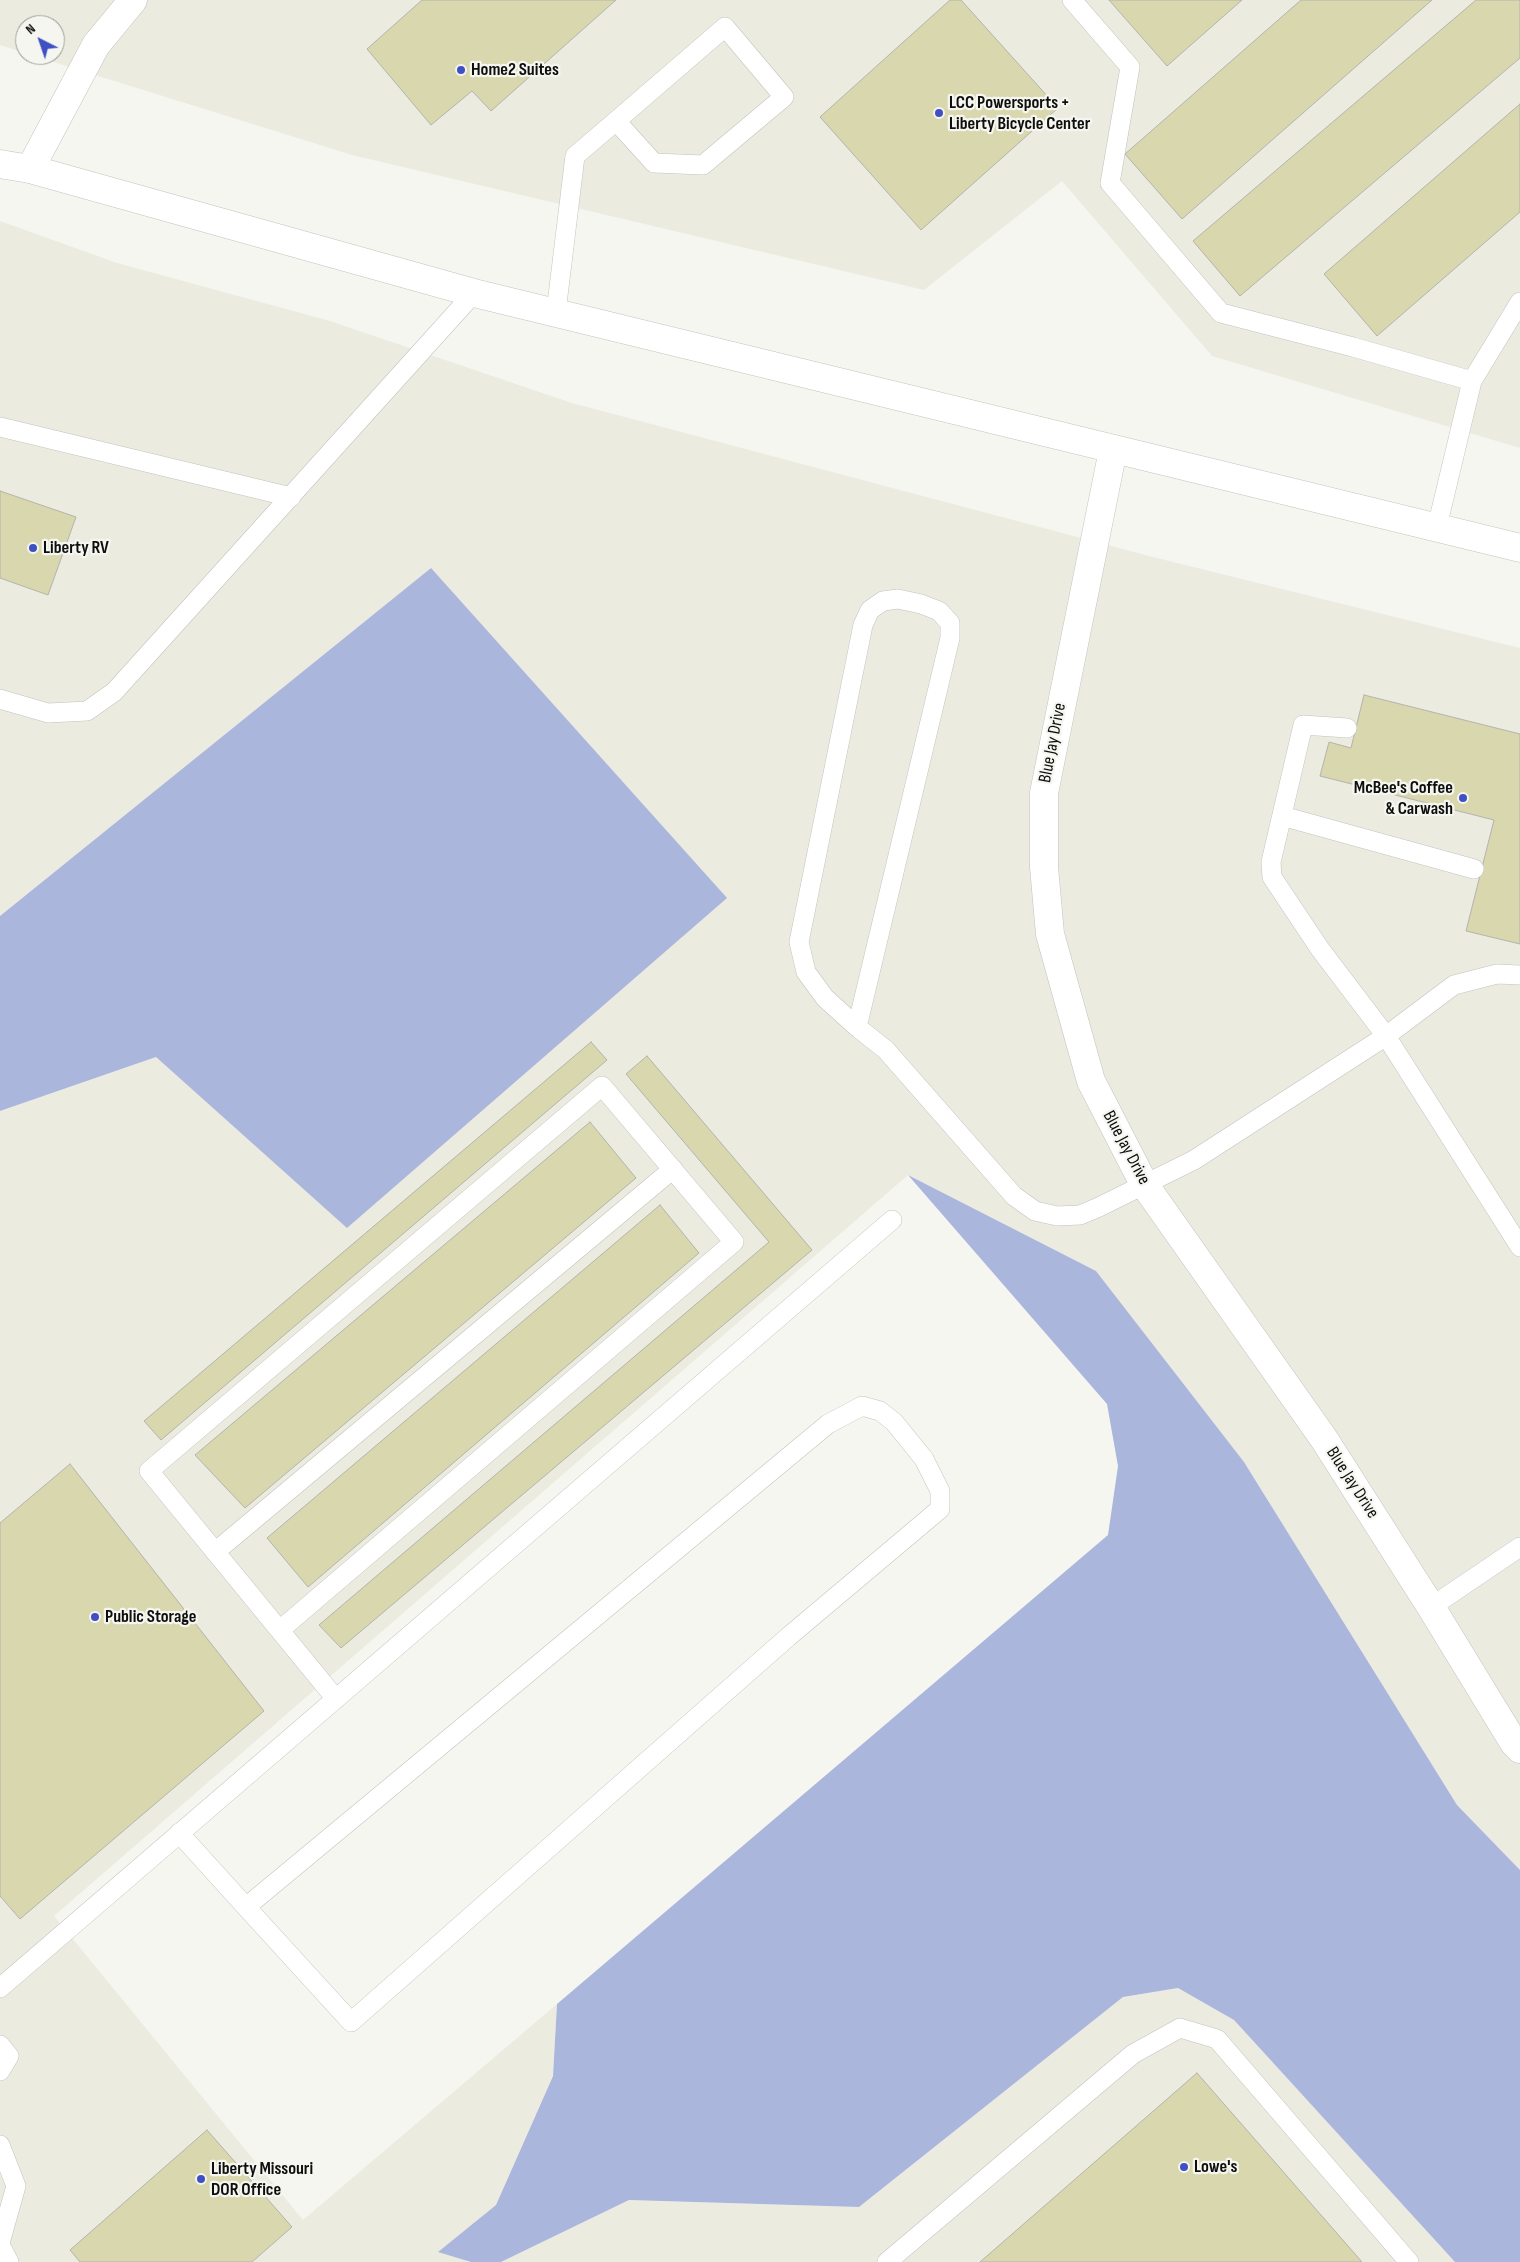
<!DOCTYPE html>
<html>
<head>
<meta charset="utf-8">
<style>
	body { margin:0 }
	#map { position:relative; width:1520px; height:2262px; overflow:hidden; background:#f6f6f1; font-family:"Sofia Sans Condensed",sans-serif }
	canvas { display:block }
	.north { position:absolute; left:15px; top:15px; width:50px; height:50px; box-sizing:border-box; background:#f6f6f1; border:1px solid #999996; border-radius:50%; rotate:319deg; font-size:14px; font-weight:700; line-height:20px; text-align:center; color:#0e0e0d }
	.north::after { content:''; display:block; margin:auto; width:18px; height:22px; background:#3f50c3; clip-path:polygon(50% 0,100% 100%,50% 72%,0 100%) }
</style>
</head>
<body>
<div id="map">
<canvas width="1520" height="2262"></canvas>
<div class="north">N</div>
</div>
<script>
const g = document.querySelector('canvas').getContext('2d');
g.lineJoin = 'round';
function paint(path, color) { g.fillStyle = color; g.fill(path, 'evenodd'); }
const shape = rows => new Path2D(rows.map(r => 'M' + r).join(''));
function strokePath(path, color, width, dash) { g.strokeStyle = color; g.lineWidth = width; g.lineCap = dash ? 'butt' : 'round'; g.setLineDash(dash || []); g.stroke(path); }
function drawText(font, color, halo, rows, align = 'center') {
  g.font = font + ' "Sofia Sans Condensed",sans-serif'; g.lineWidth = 4.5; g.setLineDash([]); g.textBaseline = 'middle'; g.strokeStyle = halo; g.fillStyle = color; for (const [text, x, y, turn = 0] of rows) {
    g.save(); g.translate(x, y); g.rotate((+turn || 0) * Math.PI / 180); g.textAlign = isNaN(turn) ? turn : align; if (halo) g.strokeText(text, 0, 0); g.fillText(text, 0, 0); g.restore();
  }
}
const built = shape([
	[0,0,1520,0,1520,448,1212,356,1062,181,924,290,352,155,31,55,55,55,55,25,25,25,25,53,0,45],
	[0,221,117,263,330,321,572,403,1149,556,1520,648,1520,1870,1457,1805,1244,1462,1096,1271,908,1175,54,1916,303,2220,557,2004,553,2075,496,2205,439,2251,471,2262,0,2262,0,1111,156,1057,348,1228,431,568,0,916],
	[1178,1988,1234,2020,1455,2262,501,2262,629,2200,859,2207,1123,1997]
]);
const forest = shape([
	[431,568,727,898,347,1228,156,1057,0,1111,0,916],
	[908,1175,1096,1271,1244,1462,1457,1805,1520,1870,1520,2262,1455,2262,1234,2020,1178,1988,1123,1997,859,2207,629,2200,501,2262,471,2262,438,2252,496,2205,553,2076,557,2004,1108,1535,1118,1466,1107,1404]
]);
const building = shape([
	[422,0,616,0,491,111,472,91,431,125,367,49,422,0],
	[950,0,961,0,1058,108,921,230,820,117,950,0],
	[1109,0,1242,0,1167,66,1109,0],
	[1301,0,1432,0,1182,219,1125,154,1301,0],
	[1476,0,1520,0,1520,58,1240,296,1193,241,1476,0],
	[1520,104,1520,212,1377,336,1324,274,1520,104],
	[0,491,76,517,48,595,0,578,0,491],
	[1364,695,1520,734,1520,944,1466,931,1494,820,1320,776,1329,742,1351,748,1364,695],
	[591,1042,607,1060,161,1440,144,1421,591,1042],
	[647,1056,812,1250,341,1648,319,1625,769,1242,626,1074,647,1056],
	[590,1122,636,1178,245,1508,195,1455,590,1122],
	[660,1205,699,1253,308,1587,267,1538,660,1205],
	[70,1464,264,1711,20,1919,0,1896,0,1523,70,1464],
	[1197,2073,1362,2262,980,2262,1197,2073],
	[207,2130,292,2227,252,2262,80,2262,70,2250,207,2130]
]);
const lane = shape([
	[1072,0,1130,67,1110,183,1221,313,1353,347,1472,381],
	[556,312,575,156,616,121,725,27,784,97,703,165,654,163,616,121],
	[0,427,291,497],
	[1437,527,1472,381,1520,302],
	[0,699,48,713,87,711,114,692,474,293],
	[1347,728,1303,725,1271,862,1272,877,1320,949,1386,1036,1520,1247],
	[1282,816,1474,869],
	[857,1027,950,638,950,623,939,611,921,604,898,599,883,601,870,610,863,625,799,942,806,972,825,998,857,1027,886,1050,1014,1196,1035,1211,1057,1216,1080,1215,1099,1207,1194,1160,1386,1036,1454,985,1497,974,1520,975],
	[215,1552,673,1169],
	[1431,1607,1520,1547],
	[280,1630,734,1242,602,1086,149,1471,336,1699],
	[179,1833,246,1907,351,2022,788,1637,940,1509,940,1491,924,1459,894,1422,880,1411,862,1406,828,1424,246,1907],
	[0,1988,892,1220],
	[0,2045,9,2056,0,2071],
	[0,2145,16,2186,0,2243],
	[0,2245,9,2262],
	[887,2262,1133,2054,1180,2028,1217,2039,1409,2262]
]);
const street = shape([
	[30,169,96,45,133,0],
	[1113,450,1044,793,1044,867,1050,934,1091,1081,1144,1184,1324,1439,1431,1607,1514,1743,1520,1749]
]);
const primary = shape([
	[0,164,30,169,474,293,1520,548]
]);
const markers = [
	[461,70,5,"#3f50c3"],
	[939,113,5,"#3f50c3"],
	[33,548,5,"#3f50c3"],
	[1463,798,5,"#3f50c3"],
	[95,1617,5,"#3f50c3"],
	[1184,2167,5,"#3f50c3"],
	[201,2179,5,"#3f50c3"]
];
const poiNames = [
	["Home2 Suites",471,70],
	["LCC Powersports +",949,103],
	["Liberty Bicycle Center",949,124],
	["Liberty RV",43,548],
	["McBee's Coffee",1453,788,"right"],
	["& Carwash",1453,809,"right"],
	["Public Storage",105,1617],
	["Lowe's",1194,2167],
	["Liberty Missouri",211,2169],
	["DOR Office",211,2190]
];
const streetNames = [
	["Blue Jay Drive",1053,743,-79],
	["Blue Jay Drive",1126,1148,62],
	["Blue Jay Drive",1352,1483,57]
];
paint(built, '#ebebe0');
paint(forest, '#abb6dc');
paint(building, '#d8d7ad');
strokePath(building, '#b4b4af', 1);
strokePath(lane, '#c3c3be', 20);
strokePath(street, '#c3c3be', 29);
strokePath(primary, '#c3c3be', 29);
strokePath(lane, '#fff', 19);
strokePath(street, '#fff', 28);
strokePath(primary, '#fff', 28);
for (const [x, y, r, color] of markers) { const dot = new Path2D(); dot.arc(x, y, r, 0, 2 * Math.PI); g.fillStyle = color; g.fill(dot); strokePath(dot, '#f6f6f1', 2); }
drawText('bold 18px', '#0e0e0d', '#f6f6f1', poiNames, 'left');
drawText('18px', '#0e0e0d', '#f6f6f1', streetNames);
</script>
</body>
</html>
